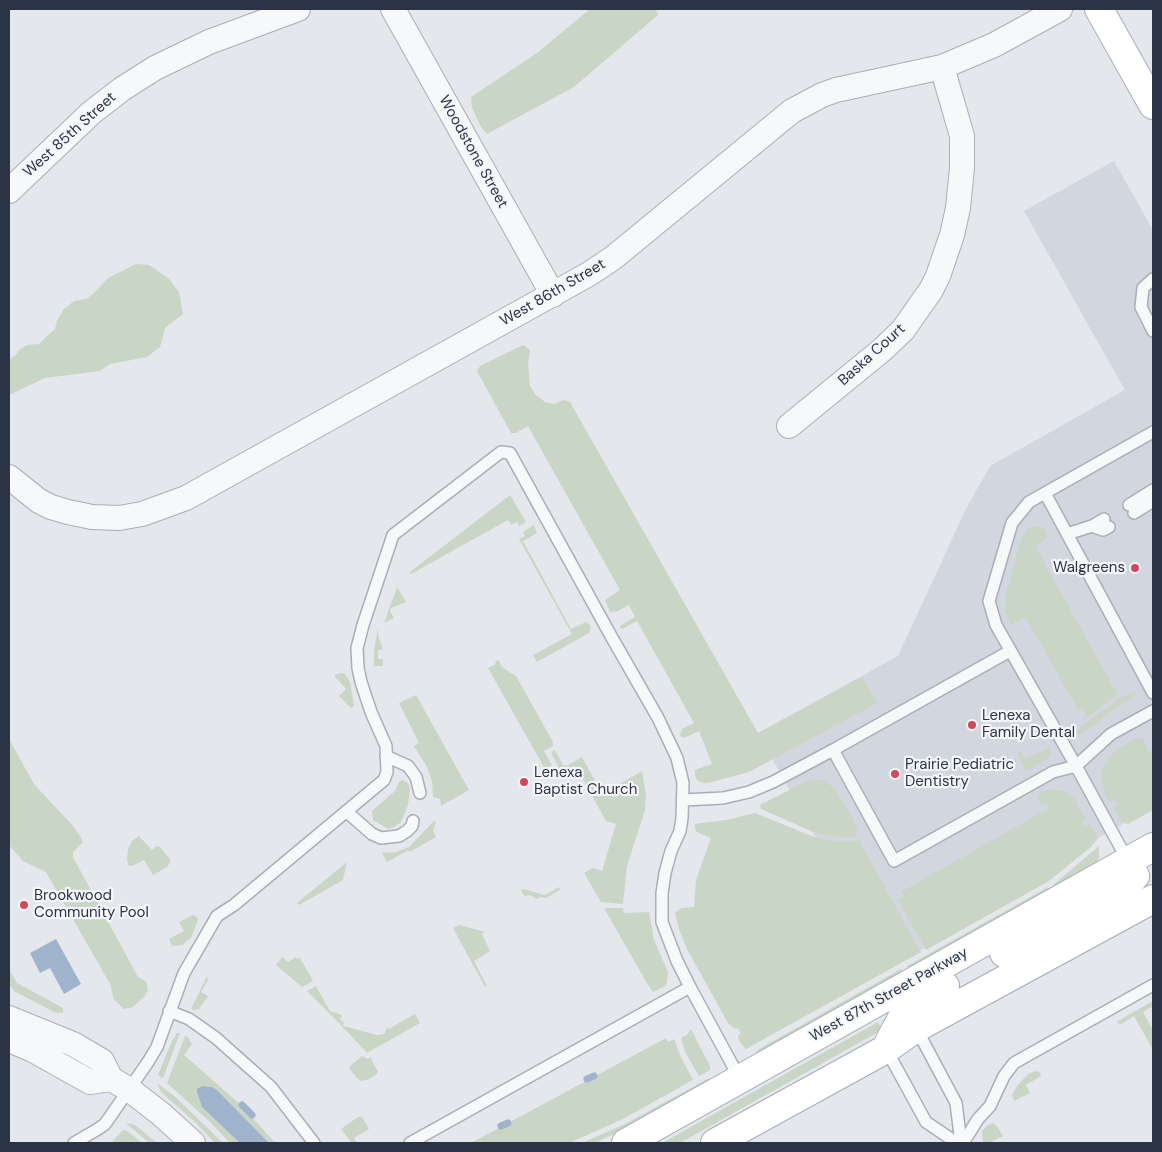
<!DOCTYPE html>
<html>
<head>
<meta charset="utf-8">
<style>
	body { margin:0 }
	#map { position:relative; width:1162px; height:1152px; overflow:hidden; background:#e4e7ec; font-family:"DM Sans",sans-serif }
	canvas { display:block }
	.frame { position:absolute; inset:0; border:10px solid #2b3445; pointer-events:none }
</style>
</head>
<body>
<div id="map">
<canvas width="1162" height="1152"></canvas>
<div class="frame"></div>
</div>
<script>
const g = document.querySelector('canvas').getContext('2d');
g.lineJoin = 'round';
function paint(path, color) { g.fillStyle = color; g.fill(path, 'evenodd'); }
const shape = rows => new Path2D(rows.map(r => 'M' + r).join(''));
function strokePath(path, color, width, dash) { g.strokeStyle = color; g.lineWidth = width; g.lineCap = dash ? 'butt' : 'round'; g.setLineDash(dash || []); g.stroke(path); }
function drawText(font, color, halo, rows, align = 'center') {
  g.font = font + ' "DM Sans",sans-serif'; g.lineWidth = 4.5; g.setLineDash([]); g.textBaseline = 'middle'; g.strokeStyle = halo; g.fillStyle = color; for (const [text, x, y, turn = 0] of rows) {
    g.save(); g.translate(x, y); g.rotate((+turn || 0) * Math.PI / 180); g.textAlign = isNaN(turn) ? turn : align; if (halo) g.strokeText(text, 0, 0); g.fillText(text, 0, 0); g.restore();
  }
}
const built = shape([
	[1114,161,1153,230,1153,807,1030,876,1036,887,888,968,758,733,898,656,966,509,990,466,1125,390,1024,211]
]);
const green = shape([
	[590,9,656,9,658,15,574,87,487,134,481,127,472,108,471,97,537,53],
	[136,264,149,265,158,271,169,279,179,292,183,314,165,328,160,347,147,357,110,364,100,371,45,378,9,395,9,359,15,356,19,350,27,345,39,344,45,338,55,329,57,321,63,310,74,301,86,299,93,294,108,278],
	[523,345,530,350,528,364,530,386,535,394,545,402,554,404,563,400,570,402,758,733,862,677,877,703,749,772,708,783,703,783,698,781,695,776,695,770,712,764,699,731,684,738,680,736,682,729,694,723,637,621,622,629,620,628,620,626,635,617,629,605,618,611,610,612,605,600,620,590,528,426,516,433,511,433,477,371,480,366],
	[510,495,526,522,519,526,517,522,511,525,508,520,411,574,410,572],
	[534,525,537,533,523,541,571,629,586,622,591,626,589,633,537,662,533,655,572,634,519,539,525,536,523,532],
	[1033,526,1042,527,1046,531,1047,536,1045,539,1035,546,1117,694,1084,720,1083,717,1086,715,1083,709,1079,711,1076,706,1026,618,1011,625,1005,613,1005,599,1021,539,1028,528],
	[397,587,406,602,391,608,390,611,394,618,384,623],
	[378,628,378,635,383,649,378,650,378,659,383,659,383,666,374,666,374,650],
	[498,660,503,668,516,676,553,742,553,746,544,751,552,765,545,769,488,668,496,664,495,661],
	[341,673,345,674,350,682,353,699,354,706,351,708,339,696,346,689,335,677,335,675],
	[1136,691,1135,695,1079,735,1075,736,1072,734,1120,698],
	[416,695,469,790,441,806,440,799,433,797,432,781,427,767,414,746,419,743,399,703],
	[1142,738,1149,752,1153,750,1153,810,1128,824,1121,821,1116,813,1114,808,1118,805,1115,800,1110,802,1105,795,1102,782,1102,771,1104,764,1114,752,1135,739],
	[9,739,34,784,72,825,80,836,83,842,73,852,73,857,138,977,146,981,148,990,145,996,133,1007,124,1009,114,1000,110,984,46,872,23,861,9,845],
	[1050,748,1050,755,1047,759,1028,770,1024,768,1017,753,1021,751,1025,759],
	[555,750,563,765,566,766,582,757,602,794,642,771,646,795,645,810,627,866,623,904,601,902,584,873,593,868,602,871,616,824,606,821,580,774,559,768,551,753],
	[814,779,825,781,836,790,858,829,854,832,857,837,839,837,813,832,761,809,760,805,807,781],
	[402,780,408,783,410,789,408,805,401,822,394,827,388,829,373,820,372,811,395,791,399,782],
	[1050,789,1064,791,1073,797,1083,814,1085,819,1081,821,1084,827,1088,825,1092,828,1098,838,1091,847,1049,881,926,950,898,900,904,896,901,892,1049,808,1046,802,1042,804,1038,801,1038,797,1040,793],
	[755,813,814,837,833,841,859,841,921,952,746,1049,739,1041,738,1035,741,1034,738,1028,735,1029,728,1023,688,951,679,929,675,913,681,908,694,907,696,880,711,838,697,832,695,829,695,824,726,820],
	[434,821,436,822,433,830,436,837,410,852,408,850,387,862,382,853,379,853,396,852,409,847],
	[139,836,152,850,157,846,160,847,170,859,170,863,167,867,153,875,144,860,134,865,129,866,127,860,128,849,132,841],
	[1099,846,1099,858,1096,864,1055,888,1053,885],
	[347,862,343,880,299,905,297,903],
	[559,887,560,890,546,898,540,897,537,899,530,895,524,896,521,890,523,889,545,895],
	[1048,887,1050,891,909,969,907,966],
	[604,908,623,908,624,913,649,912,654,940,668,972,667,983,665,986,653,992,648,985],
	[193,915,197,917,198,920,191,938,182,945,172,946,169,939,184,931,179,922],
	[460,925,485,932,482,934,490,951,474,961,487,986,485,987,453,928],
	[282,957,288,962,296,957,297,959,300,958,313,981,302,987,276,965],
	[9,969,17,983,63,1008,63,1013,54,1012,14,991,9,984],
	[901,969,903,972,763,1052,755,1053,759,1049],
	[207,976,208,980,201,992,208,996,199,1009,194,1010,191,1009],
	[316,986,330,1011,342,1015,340,1020,344,1022,343,1026,377,1035,384,1034,387,1028,391,1029,392,1027,415,1014,420,1023,367,1053,339,1023,307,991],
	[1153,1001,1153,1006,1143,1012,1153,1030,1153,1050,1134,1016,1120,1025,1117,1023,1118,1021],
	[878,1022,882,1030,680,1143,662,1143],
	[691,1029,710,1066,710,1070,699,1076,685,1052,681,1038,687,1035],
	[177,1033,180,1033,163,1078,158,1075,172,1041],
	[185,1036,188,1037,192,1044,184,1055,242,1106,275,1143,269,1143,218,1091,207,1086,197,1092,200,1099,216,1119,240,1143,230,1143,211,1123,167,1083],
	[666,1038,668,1042,674,1039,680,1055,693,1080,623,1119,569,1143,471,1143],
	[362,1056,368,1059,370,1057,378,1072,376,1075,367,1080,361,1081,357,1078,349,1068,351,1065],
	[1035,1071,1040,1072,1041,1076,1026,1085,1030,1093,1014,1101,1012,1095,1017,1086,1028,1074],
	[709,1078,704,1085,626,1129,594,1143,582,1143,625,1124],
	[157,1083,173,1095,223,1143,215,1143,195,1122,161,1092],
	[358,1117,362,1117,369,1129,354,1138,357,1143,352,1143,341,1129],
	[126,1123,135,1125,157,1143,149,1143],
	[993,1123,997,1126,1003,1136,989,1143,983,1143,982,1131,988,1125],
	[125,1130,129,1132,142,1143,111,1143,122,1131]
]);
const water = shape([
	[56,939,81,984,64,994,50,968,40,973,30,953],
	[202,1086,212,1087,218,1091,269,1143,240,1143,202,1107,197,1092,197,1089]
]);
const stream = shape([
	[587,1079,594,1076],
	[242,1105,252,1115],
	[501,1126,508,1123]
]);
const service = shape([
	[1153,279,1143,288,1141,307,1153,331],
	[1045,493,1153,693],
	[1129,505,1153,490],
	[1134,513,1153,501],
	[1092,526,1103,530,1109,527],
	[1067,534,1092,526,1104,519],
	[1010,651,833,750,894,861,1053,772,1076,766,996,625,989,601,1012,523,1029,502,1153,432],
	[386,756,408,766,416,777,420,793],
	[684,800,723,798,749,792,773,782,833,750],
	[347,812,372,834,381,838,399,836,407,831,412,826,413,821],
	[1128,861,1076,766,1111,734,1153,711],
	[169,1011,189,1019,216,1038,271,1087,314,1143],
	[916,1028,956,1103,961,1143],
	[886,1049,926,1122,957,1143],
	[74,1143,98,1129,105,1124,148,1062,157,1047,184,973,217,916,234,905,384,780,387,772,386,746,371,712,361,682,358,668,357,648,363,625,393,535,501,452,510,453,611,636,658,718,677,758,683,783,682,818,680,831,671,851,665,873,662,893,662,922,677,961,690,987,740,1079],
	[410,1143,690,987],
	[963,1143,978,1119,990,1106,1004,1076,1014,1063,1153,985]
]);
const minor = shape([
	[393,9,553,295],
	[9,191,91,113,122,89,155,68,209,42,298,9],
	[789,426,882,350,903,330,931,290,938,276,952,235,958,208,962,168,962,136,942,67],
	[9,477,39,501,51,507,68,512,92,517,119,518,142,514,186,498,589,274,613,258,792,111,822,95,836,90,942,67,994,45,1060,9],
	[9,1018,73,1044,102,1061,111,1079,130,1090,161,1114,193,1143],
	[9,1040,33,1050,90,1082,111,1079]
]);
const secondary = shape([
	[1099,9,1153,105]
]);
const primary = shape([
	[1004,953,1129,883,1135,876,1128,861],
	[889,1042,903,1016,915,1003,945,986],
	[626,1143,1153,847],
	[715,1143,886,1049,916,1028,1153,899]
]);
const markers = [
	[1135,568,5,"#d1495b"],
	[972,725,5,"#d1495b"],
	[895,774,5,"#d1495b"],
	[524,782,5,"#d1495b"],
	[24,905,5,"#d1495b"]
];
const streetNames = [
	["West 85th Street",70,135,-42],
	["Woodstone Street",473,152,61],
	["West 86th Street",553,293,-30],
	["Baska Court",872,355,-42],
	["West 87th Street Parkway",889,995,-29]
];
const poiNames = [
	["Walgreens",1125,568,"right"],
	["Lenexa",982,716],
	["Family Dental",982,733],
	["Prairie Pediatric",905,765],
	["Dentistry",905,782],
	["Lenexa",534,773],
	["Baptist Church",534,790],
	["Brookwood",34,896],
	["Community Pool",34,913]
];
paint(built, '#d2d6de');
paint(green, '#c9d6c5');
paint(water, '#9fb4cc');
strokePath(stream, '#9fb4cc', 7);
strokePath(service, '#a9aeb7', 14);
strokePath(minor, '#a9aeb7', 26);
strokePath(secondary, '#a9aeb7', 30);
strokePath(primary, '#a3abb8', 30);
strokePath(service, '#f7f8fa', 11);
strokePath(minor, '#f7f8fa', 24);
strokePath(secondary, '#fff', 28);
strokePath(primary, '#fff', 28);
for (const [x, y, r, color] of markers) { const dot = new Path2D(); dot.arc(x, y, r, 0, 2 * Math.PI); g.fillStyle = color; g.fill(dot); strokePath(dot, '#f4f6f9', 2); }
drawText('15px', '#2b3445', '#f4f6f9', streetNames);
drawText('15px', '#2b3445', '#f4f6f9', poiNames, 'left');
</script>
</body>
</html>
